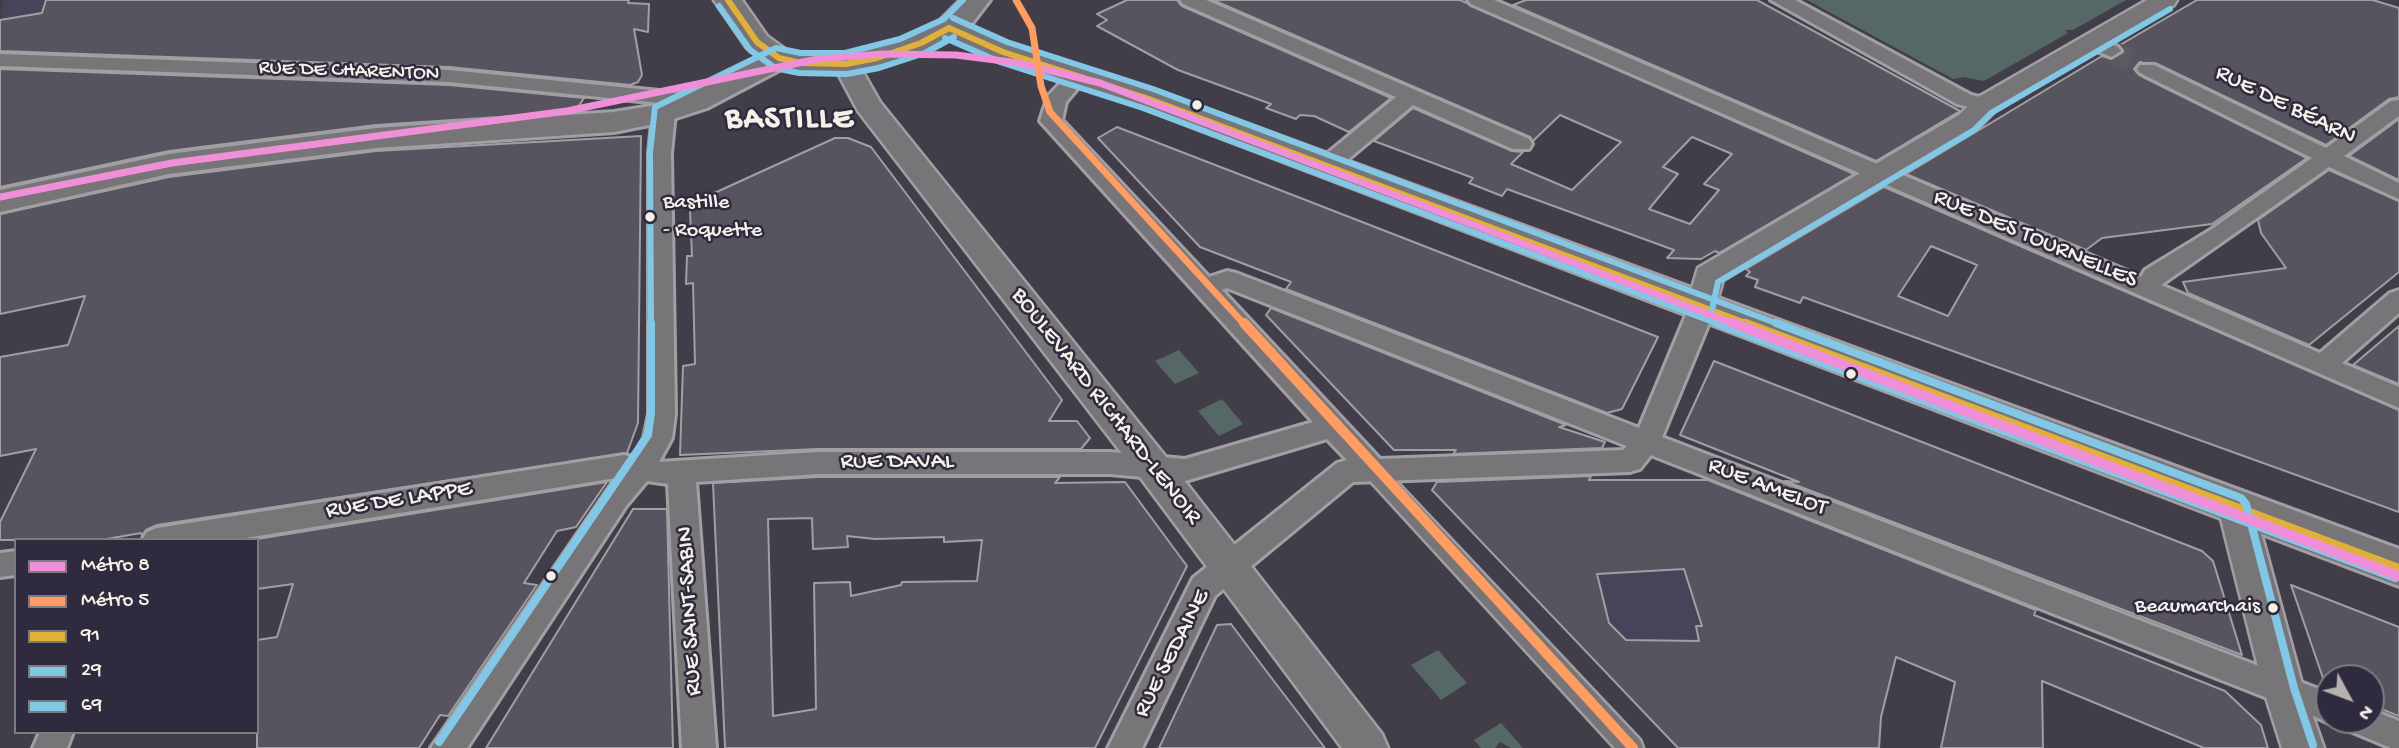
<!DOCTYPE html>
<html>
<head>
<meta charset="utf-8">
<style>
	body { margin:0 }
	#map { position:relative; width:2399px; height:748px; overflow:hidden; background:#413e4a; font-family:"Gochi Hand",sans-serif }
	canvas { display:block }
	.legend { position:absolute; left:14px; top:538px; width:245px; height:196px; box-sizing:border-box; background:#2f2a3d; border:2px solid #7e7a81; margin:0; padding:9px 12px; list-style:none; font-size:21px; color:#f4f1e8 }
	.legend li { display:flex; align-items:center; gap:14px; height:35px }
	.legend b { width:35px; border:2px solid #7e7a81 }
	.north { position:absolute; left:2315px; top:664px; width:70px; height:70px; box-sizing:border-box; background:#2f2a3d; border:2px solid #7e7a81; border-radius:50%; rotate:131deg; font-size:19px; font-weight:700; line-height:28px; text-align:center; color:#f4f1e8 }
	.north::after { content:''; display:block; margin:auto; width:24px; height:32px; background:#b5b2b1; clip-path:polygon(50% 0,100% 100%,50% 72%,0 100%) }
</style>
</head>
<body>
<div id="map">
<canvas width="2399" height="748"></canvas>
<ul class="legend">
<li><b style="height:9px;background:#ef8fd7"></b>Métro 8</li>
<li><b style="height:9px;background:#ff9c61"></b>Métro 5</li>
<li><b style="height:9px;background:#e0b03a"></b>91</li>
<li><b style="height:9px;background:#82c8e6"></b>29</li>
<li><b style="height:9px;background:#82c8e6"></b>69</li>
</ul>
<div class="north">N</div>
</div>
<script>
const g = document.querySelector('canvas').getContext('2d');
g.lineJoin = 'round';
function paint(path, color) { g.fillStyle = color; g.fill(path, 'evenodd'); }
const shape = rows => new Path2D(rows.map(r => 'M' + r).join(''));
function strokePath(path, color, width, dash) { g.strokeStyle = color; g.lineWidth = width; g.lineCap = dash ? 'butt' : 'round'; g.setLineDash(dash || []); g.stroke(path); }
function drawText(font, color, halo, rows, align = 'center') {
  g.font = font + ' "Gochi Hand",sans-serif'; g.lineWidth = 5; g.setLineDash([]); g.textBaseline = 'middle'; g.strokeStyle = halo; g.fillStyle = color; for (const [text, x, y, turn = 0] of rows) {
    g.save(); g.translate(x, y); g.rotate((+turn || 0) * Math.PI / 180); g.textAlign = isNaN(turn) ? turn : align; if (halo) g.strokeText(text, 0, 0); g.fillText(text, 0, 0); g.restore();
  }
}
const built = shape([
	[4,0,82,0,78,6,0,24],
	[1691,568,1771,656,1607,673,1597,574]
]);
const green = shape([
	[1807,0,2126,0,2073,30,2065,30,2068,33,1984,81,1963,77,1953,79],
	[1179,350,1199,373,1175,384,1155,361],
	[1222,399,1243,424,1219,436,1198,411],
	[1438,650,1467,683,1441,700,1411,665],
	[1501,723,1523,748,1511,748,1500,742,1495,748,1481,748,1474,740]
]);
const building = shape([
	[46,0,629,0,628,3,649,4,648,32,634,29,642,75,638,82,630,85,449,67,0,51,0,20,42,13,46,0],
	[1127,0,1177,0,1182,6,1391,98,1349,132,1314,116,1300,115,1296,119,1266,108,1271,104,1178,70,1097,26,1107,20,1097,14,1127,0],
	[1213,0,1460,0,1854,174,1719,253,1715,251,1701,259,1667,258,1674,250,1507,189,1502,196,1469,183,1473,178,1374,141,1413,108,1512,151,1523,152,1511,164,1572,190,1621,142,1560,115,1533,141,1530,137,1213,0],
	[1692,137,1732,154,1704,184,1719,190,1690,224,1649,209,1678,174,1663,167,1692,137],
	[1526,0,1757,0,1960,111,1876,161,1513,5,1526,0],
	[2197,0,2373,0,2399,8,2399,97,2389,99,2326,145,2155,63,2140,62,2134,69,2139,75,2307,158,2212,224,2102,238,2086,250,1906,174,2102,56,2112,59,2124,52,2120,45,2197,0],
	[0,69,449,85,584,98,575,112,376,125,169,151,0,187,0,69],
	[2399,119,2399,180,2349,156,2399,119],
	[1117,127,1267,185,1658,337,1622,409,1607,413,1286,289,1291,282,1200,247,1098,138,1117,127],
	[641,136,638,423,627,453,157,525,146,530,142,536,141,533,101,540,0,540,0,522,36,449,0,456,0,357,68,345,85,296,0,314,0,214,169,177,376,151,641,136],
	[835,138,848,138,871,147,1062,400,1049,421,1077,421,1090,438,1081,449,818,449,680,455,683,366,695,364,693,283,686,284,687,256,692,256,690,210,699,200,835,138],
	[2329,170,2399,201,2399,272,2309,345,2188,293,2183,282,2286,268,2261,233,2258,220,2329,170],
	[1884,187,2399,410,2399,512,1803,297,1800,303,1755,287,1758,280,1746,276,1750,272,1746,269,1884,187],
	[1931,246,1977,265,1948,316,1898,296,1931,246],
	[1271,308,1566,425,1559,427,1605,442,1602,448,1453,454,1456,450,1394,450,1266,315,1271,308],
	[2399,326,2399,384,2353,365,2399,326],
	[1714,361,2202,551,2213,561,2242,655,1785,481,1799,482,1680,435,1714,361],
	[1591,476,1589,480,1708,480,2036,610,2034,615,2225,691,2261,725,2268,748,2204,748,2042,681,2043,748,1941,748,1955,682,1896,657,1881,717,1879,748,1678,748,1432,490,1437,482,1591,476],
	[1684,569,1702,626,1696,626,1699,641,1626,640,1609,623,1597,574,1684,569],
	[818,477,1060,477,1055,483,1125,482,1187,566,1095,748,725,748,713,483,818,477],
	[812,518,813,549,848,547,847,536,875,539,944,537,944,542,982,540,977,581,902,582,901,585,851,596,850,582,814,583,816,709,773,716,768,519,812,518],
	[607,482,576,527,557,531,524,583,537,585,448,716,440,715,419,748,257,748,257,640,277,637,293,584,257,589,257,540,251,540,607,482],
	[633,509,667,509,673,748,486,748,633,509],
	[2291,585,2399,627,2399,716,2371,705,2371,678,2323,678,2291,585],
	[1231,624,1267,672,1325,748,1159,748,1217,625,1231,624]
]);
const minorTunnel = shape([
	[2111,51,2147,69]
]);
const pedestrian = shape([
	[1371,460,1378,462,1640,740,1643,748,1615,748,1364,474,1361,468,1364,462,1371,460]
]);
const minor = shape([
	[1180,0,1206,0,1529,139,1532,144,1529,149,1513,149,1413,105,1334,171,1318,171,1315,166,1318,161,1396,97,1183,4,1180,0],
	[1468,0,1494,0,2141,277,2145,270,2212,229,2312,158,2140,73,2137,69,2140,65,2154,65,2326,148,2391,101,2399,100,2399,116,2344,156,2399,183,2399,199,2329,167,2161,285,2320,353,2390,293,2399,290,2399,313,2342,363,2399,387,2399,408,1471,4,1468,0],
	[1771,0,1795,0,1971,95,1993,100,1996,105,1985,111,1957,104,1771,0],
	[2093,36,2118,47,2121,51,2111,57,2086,46,2083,42,2086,38,2093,36],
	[0,54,449,70,690,94,701,100,690,106,449,82,0,66,0,54],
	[1077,71,1087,77,1066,102,1062,120,1209,277,1227,271,1236,273,1639,428,1689,308,1693,302,1702,299,1711,302,1715,308,1662,437,2329,693,2329,720,2336,720,2329,723,2318,718,1651,455,1640,469,1630,472,1353,482,1215,596,1142,748,1108,748,1193,578,1337,463,1347,460,1327,439,1185,481,1110,474,818,474,696,482,716,748,682,748,668,484,647,481,626,506,467,748,431,748,616,478,233,540,142,540,147,532,157,528,624,455,633,457,644,438,649,414,649,153,653,113,664,107,675,113,671,153,675,414,672,438,659,462,818,452,1110,452,1185,459,1313,422,1040,121,1048,96,1070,73,1077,71],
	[1227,288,1627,446,1623,450,1380,459,1222,290,1227,288],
	[16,551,16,575,0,577,0,553,16,551],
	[2372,710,2399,721,2399,748,2391,748,2348,730,2344,720,2371,720,2372,710],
	[40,732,73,732,67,748,33,748,40,732]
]);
const tertiary = shape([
	[2147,0,2177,0,2174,5,1995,111,1979,127,1723,280,1713,316,1702,319,1691,316,1686,308,1698,268,1959,115,1975,99,2147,0],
	[846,56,855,58,880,102,1166,457,1382,734,1388,748,1342,748,1140,477,858,111,833,64,837,58,846,56],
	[2236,492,2249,497,2254,507,2304,691,2324,748,2282,748,2264,691,2218,507,2223,497,2236,492]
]);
const secondary = shape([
	[714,0,742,0,767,36,789,52,793,58,789,64,779,67,769,64,747,48,714,0]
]);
const primary = shape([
	[961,0,990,0,970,26,1014,46,1160,92,2399,549,2399,586,1138,106,992,58,949,39,915,55,846,73,800,72,783,68,707,108,664,122,614,132,376,148,169,174,0,212,0,190,169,154,376,128,614,112,657,105,685,94,768,52,779,49,800,54,846,55,893,43,939,22,961,0]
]);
const bus1Far1 = shape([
	[728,0,757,42,779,58,800,63,846,64,877,58,921,43,949,28],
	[949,28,1003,52,1149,99,1751,325]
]);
const bus1 = shape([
	[1746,323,2399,568]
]);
const bus2Far1 = shape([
	[719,6,750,50,775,68,799,73,847,74,879,68,925,53,954,37],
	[945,38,1000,62,1146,109,1721,325],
	[1712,310,1718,282,1974,130,1991,113,2170,9]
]);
const bus2 = shape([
	[1716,323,2395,578]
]);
const bus3Far1 = shape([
	[953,18,1007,42,1153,89,1781,325],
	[651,325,650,153,655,107,776,48,801,53,845,53,900,39,944,19,963,0]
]);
const bus3 = shape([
	[1776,323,2241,498,2246,504,2294,688,2313,745],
	[439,742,648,435,651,413,651,323]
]);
const metro1Far1 = shape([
	[0,197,172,163,567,111,818,59,883,54,956,55,1019,63,1100,83,1737,325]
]);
const metro1 = shape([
	[1733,323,2399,576]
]);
const metro2Far1 = shape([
	[1016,0,1032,28,1041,86,1050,112,1245,325]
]);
const metro2 = shape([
	[1244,323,1633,748]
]);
const markers = [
	[1197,105,6,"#f4f1e8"],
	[650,217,6,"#f4f1e8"],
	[1851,374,6,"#f4f1e8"],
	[551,576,6,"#f4f1e8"],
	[2273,608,6,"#f4f1e8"]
];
const farStreetnames = [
	["RUE DE CHARENTON",349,72,2]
];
const busNames = [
	["Bastille",663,204],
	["- Roquette",663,232],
	["Beaumarchais",2260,608,"right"]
];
const streetNames = [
	["RUE DE BÉARN",2285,106,26],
	["RUE DES TOURNELLES",2035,240,23],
	["BOULEVARD RICHARD-LENOIR",1105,407,52],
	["RUE DAVAL",897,463],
	["RUE AMELOT",1767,488,21],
	["RUE DE LAPPE",399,501,-9],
	["RUE SAINT-SABIN",691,611,-93],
	["RUE SEDAINE",1173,654,-63]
];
const districtNames = [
	["BASTILLE",790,121]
];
paint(built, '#49435a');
paint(green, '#566865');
paint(building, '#57545f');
strokePath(building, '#a19fa3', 2);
strokePath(minorTunnel, '#5c5962', 22, [22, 11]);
strokePath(pedestrian, '#a19fa3', 5);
strokePath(minor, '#a19fa3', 6);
strokePath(tertiary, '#a19fa3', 5);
strokePath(secondary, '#a19fa3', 5);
strokePath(primary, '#a19fa3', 6);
paint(pedestrian, '#777577');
paint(minor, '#777577');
paint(tertiary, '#777577');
paint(secondary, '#777577');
paint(primary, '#777577');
strokePath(bus1Far1, '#e0b03a', 6);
strokePath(bus1, '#e0b03a', 8);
strokePath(bus2Far1, '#82c8e6', 6);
strokePath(bus2, '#82c8e6', 8);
strokePath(bus3Far1, '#82c8e6', 6);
strokePath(bus3, '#82c8e6', 8);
strokePath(metro1Far1, '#ef8fd7', 7);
strokePath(metro1, '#ef8fd7', 10);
strokePath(metro2Far1, '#ff9c61', 7);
strokePath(metro2, '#ff9c61', 10);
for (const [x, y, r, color] of markers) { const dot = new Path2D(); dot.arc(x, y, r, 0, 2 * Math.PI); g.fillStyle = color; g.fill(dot); strokePath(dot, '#2f2a3d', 2.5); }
drawText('21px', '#f4f1e8', '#2f2a3d', farStreetnames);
drawText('22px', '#f4f1e8', '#2f2a3d', busNames, 'left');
drawText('24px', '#f4f1e8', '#2f2a3d', streetNames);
g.letterSpacing = '2px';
drawText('bold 32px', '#f4f1e8', '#2f2a3d', districtNames);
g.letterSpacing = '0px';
</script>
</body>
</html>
